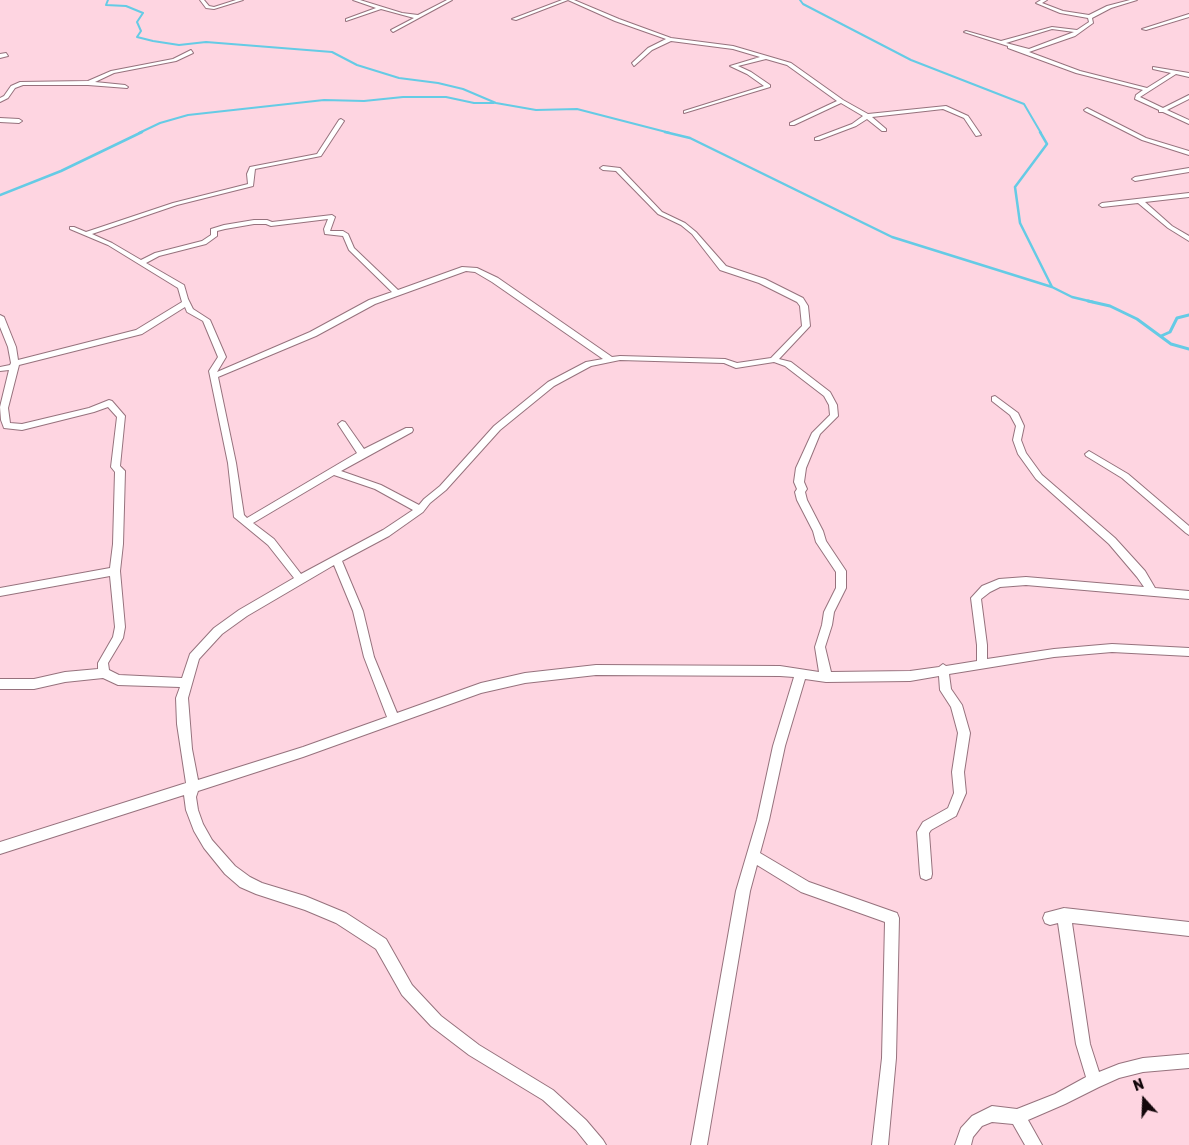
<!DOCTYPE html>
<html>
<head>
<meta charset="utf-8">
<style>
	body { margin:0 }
	#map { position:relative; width:1189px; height:1145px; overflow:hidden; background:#fed5e1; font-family:Rubik,sans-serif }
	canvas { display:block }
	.north { position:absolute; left:1119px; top:1075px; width:50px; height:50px; -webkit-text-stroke:4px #fed5e1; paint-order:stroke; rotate:340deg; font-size:14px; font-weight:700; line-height:20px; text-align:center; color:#13070b }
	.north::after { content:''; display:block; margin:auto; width:18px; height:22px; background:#13070b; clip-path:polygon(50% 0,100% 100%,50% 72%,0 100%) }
</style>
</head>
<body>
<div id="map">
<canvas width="1189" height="1145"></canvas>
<div class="north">N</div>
</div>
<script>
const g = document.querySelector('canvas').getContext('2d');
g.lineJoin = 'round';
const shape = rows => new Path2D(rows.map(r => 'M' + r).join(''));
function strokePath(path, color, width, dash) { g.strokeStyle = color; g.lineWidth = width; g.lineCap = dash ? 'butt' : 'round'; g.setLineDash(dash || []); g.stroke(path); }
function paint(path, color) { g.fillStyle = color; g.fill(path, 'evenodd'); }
const streamFar2 = shape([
	[108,0,106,5,126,6,143,13,137,22,141,31,137,37,153,41,179,45,206,42,332,52,357,65,399,78,438,83,463,89,496,103,536,110,577,109,670,133],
	[800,0,803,4,911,60,1024,104,1041,133],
	[139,133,160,123,188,115,324,100,364,101,403,97,446,97,474,103,494,103]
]);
const streamFar1 = shape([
	[665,132,690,138,892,237,1052,287,1072,297,1093,302],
	[1040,132,1047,144,1015,187,1020,223,1052,287],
	[0,195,61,171,142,132]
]);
const stream = shape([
	[1088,301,1110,306,1137,319,1171,344,1189,349],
	[1161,336,1170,332,1177,318,1189,315]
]);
const minor = shape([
	[200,0,204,0,209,6,214,7,236,0,243,0,214,9,206,8,200,0],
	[353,0,360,0,402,13,418,15,447,0,452,0,393,32,391,30,414,18,381,9,346,21,346,19,376,8,353,0],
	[562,0,574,0,619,19,671,38,733,46,791,63,843,100,868,114,946,106,968,116,981,135,976,136,964,118,943,109,872,117,886,129,886,131,882,131,867,119,856,126,819,140,815,140,815,138,852,124,863,116,841,103,794,125,790,125,790,123,837,101,787,65,766,59,738,66,751,72,770,85,770,87,684,113,684,111,764,86,747,74,730,66,760,57,733,49,671,41,652,50,634,66,632,63,648,48,666,39,615,21,568,0,516,20,512,19,562,0],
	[1041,0,1047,0,1042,3,1063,11,1089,15,1107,6,1130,0,1137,0,1111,8,1092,18,1093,23,1075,36,1029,52,1080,71,1147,88,1171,73,1153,69,1153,67,1189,73,1189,77,1176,74,1140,97,1163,108,1189,95,1189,99,1167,110,1189,120,1189,124,1163,112,1159,112,1159,110,1135,99,1136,95,1143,90,1076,73,1008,48,1008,46,964,32,966,31,1001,41,1052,27,1077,30,1089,22,1088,18,1060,13,1036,3,1041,0],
	[1052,29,1074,32,1029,49,1006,43,1052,29],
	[1189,14,1189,17,1146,30,1142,29,1189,14],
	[191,50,193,53,176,61,114,73,95,82,125,85,128,87,127,88,88,85,23,85,15,88,8,98,0,102,0,98,4,96,11,86,20,82,88,81,111,71,173,59,191,50],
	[6,53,8,56,0,58,0,54,6,53],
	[1087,108,1146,138,1189,151,1189,155,1142,140,1085,111,1084,110,1087,108],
	[0,118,19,119,22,121,19,123,0,122,0,118],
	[341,119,344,121,321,156,255,169,253,186,177,205,92,234,112,243,141,260,155,253,202,241,211,235,211,229,224,225,254,220,267,220,272,222,332,215,335,217,330,231,343,231,348,234,354,248,398,290,462,267,477,268,498,278,612,357,620,356,725,359,737,363,771,358,802,326,800,306,797,302,759,283,720,270,692,234,681,225,658,214,616,171,603,170,600,168,603,166,620,168,662,212,685,223,696,232,726,266,765,279,803,298,808,306,810,326,779,359,791,362,830,392,837,405,838,416,820,434,806,468,804,482,807,489,805,492,807,500,823,531,826,541,846,571,846,588,834,612,832,625,825,647,831,672,910,671,939,667,943,664,946,666,977,661,977,645,971,598,982,586,999,579,1026,577,1144,587,1137,577,1109,544,1036,479,1018,454,1013,440,1016,426,1010,415,992,401,992,397,995,396,1018,413,1024,426,1021,440,1026,453,1042,475,1115,538,1145,571,1155,588,1189,591,1189,599,1026,585,1000,587,990,592,981,599,987,645,987,659,1054,649,1112,644,1189,648,1189,656,1112,652,1054,657,949,674,951,689,962,705,970,733,964,772,966,793,956,816,931,830,929,833,932,874,931,878,926,880,921,878,920,874,917,832,923,822,948,808,954,793,952,772,958,733,951,707,940,690,939,676,910,681,826,682,805,679,785,746,769,820,760,853,809,882,897,913,899,918,896,1058,888,1145,872,1145,882,1058,885,922,801,892,757,865,750,891,707,1145,691,1145,736,891,757,820,773,746,794,677,780,676,596,675,525,683,481,693,303,757,198,791,196,797,198,810,203,824,212,840,235,866,250,877,262,883,305,896,346,913,386,939,412,985,441,1016,479,1045,553,1090,586,1120,603,1140,606,1145,588,1145,576,1130,543,1100,469,1055,431,1026,402,995,376,949,336,923,305,910,256,894,240,887,225,874,204,848,194,831,186,810,184,795,0,854,0,842,186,783,177,724,176,698,180,687,118,685,103,678,65,682,34,689,0,689,0,679,34,679,65,672,98,669,98,663,113,637,115,627,110,576,0,596,0,588,110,568,113,544,115,472,111,467,117,417,108,407,94,412,22,430,4,428,1,420,0,407,9,370,0,371,0,367,10,365,11,363,8,347,0,327,0,315,4,317,16,347,18,360,136,330,182,302,178,288,108,245,70,229,70,227,74,227,86,232,173,203,248,184,247,174,250,167,317,154,339,120,341,119],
	[328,219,324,229,325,234,343,236,349,250,392,292,369,300,310,332,217,372,226,357,210,320,193,309,188,299,184,285,146,263,159,256,206,244,217,236,217,231,225,229,254,224,266,224,271,226,328,219],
	[466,271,475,272,492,282,603,359,586,362,548,382,494,426,440,486,424,499,419,505,381,485,341,471,412,432,413,430,412,428,406,428,364,449,345,422,342,421,338,424,357,453,247,518,244,515,236,463,218,377,316,336,375,304,466,271],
	[185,307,187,312,203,321,218,357,209,371,228,463,234,517,268,545,294,578,239,610,214,628,190,654,182,678,119,675,109,670,108,663,123,638,125,627,120,571,123,544,125,471,120,466,125,416,112,401,109,400,89,408,22,424,10,423,8,408,19,365,142,334,185,307],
	[620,360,724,363,736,368,774,362,785,366,824,396,829,405,830,415,812,433,796,468,794,482,797,489,795,492,797,500,813,531,816,542,836,572,836,588,824,612,822,625,815,647,819,672,780,666,596,665,525,673,481,683,397,713,374,657,363,611,342,561,389,536,423,512,430,503,446,490,500,430,554,386,591,366,620,360],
	[334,475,375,489,413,510,383,530,301,574,274,539,253,523,334,475],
	[334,565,353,611,364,657,387,717,303,747,198,780,192,749,188,698,199,659,222,634,247,616,334,565],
	[1189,168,1189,172,1135,181,1132,179,1135,177,1189,168],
	[1189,193,1189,197,1145,202,1172,226,1189,236,1189,241,1168,228,1138,203,1102,207,1099,205,1102,203,1189,193],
	[1089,451,1128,474,1189,526,1189,535,1186,533,1122,478,1086,456,1085,454,1089,451],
	[1064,908,1189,922,1189,936,1072,923,1090,1044,1099,1072,1119,1064,1143,1058,1189,1054,1189,1068,1143,1072,1119,1078,1099,1087,1065,1104,1028,1120,1042,1145,1025,1145,1013,1124,992,1122,982,1126,973,1137,971,1145,955,1145,961,1128,972,1116,992,1106,1017,1109,1055,1094,1086,1077,1076,1044,1058,923,1050,925,1045,923,1043,918,1045,913,1064,908]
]);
strokePath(streamFar2, '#65cbe5', 2);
strokePath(streamFar1, '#65cbe5', 2.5);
strokePath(stream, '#65cbe5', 3);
strokePath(minor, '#96727d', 2);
paint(minor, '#fff');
</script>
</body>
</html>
